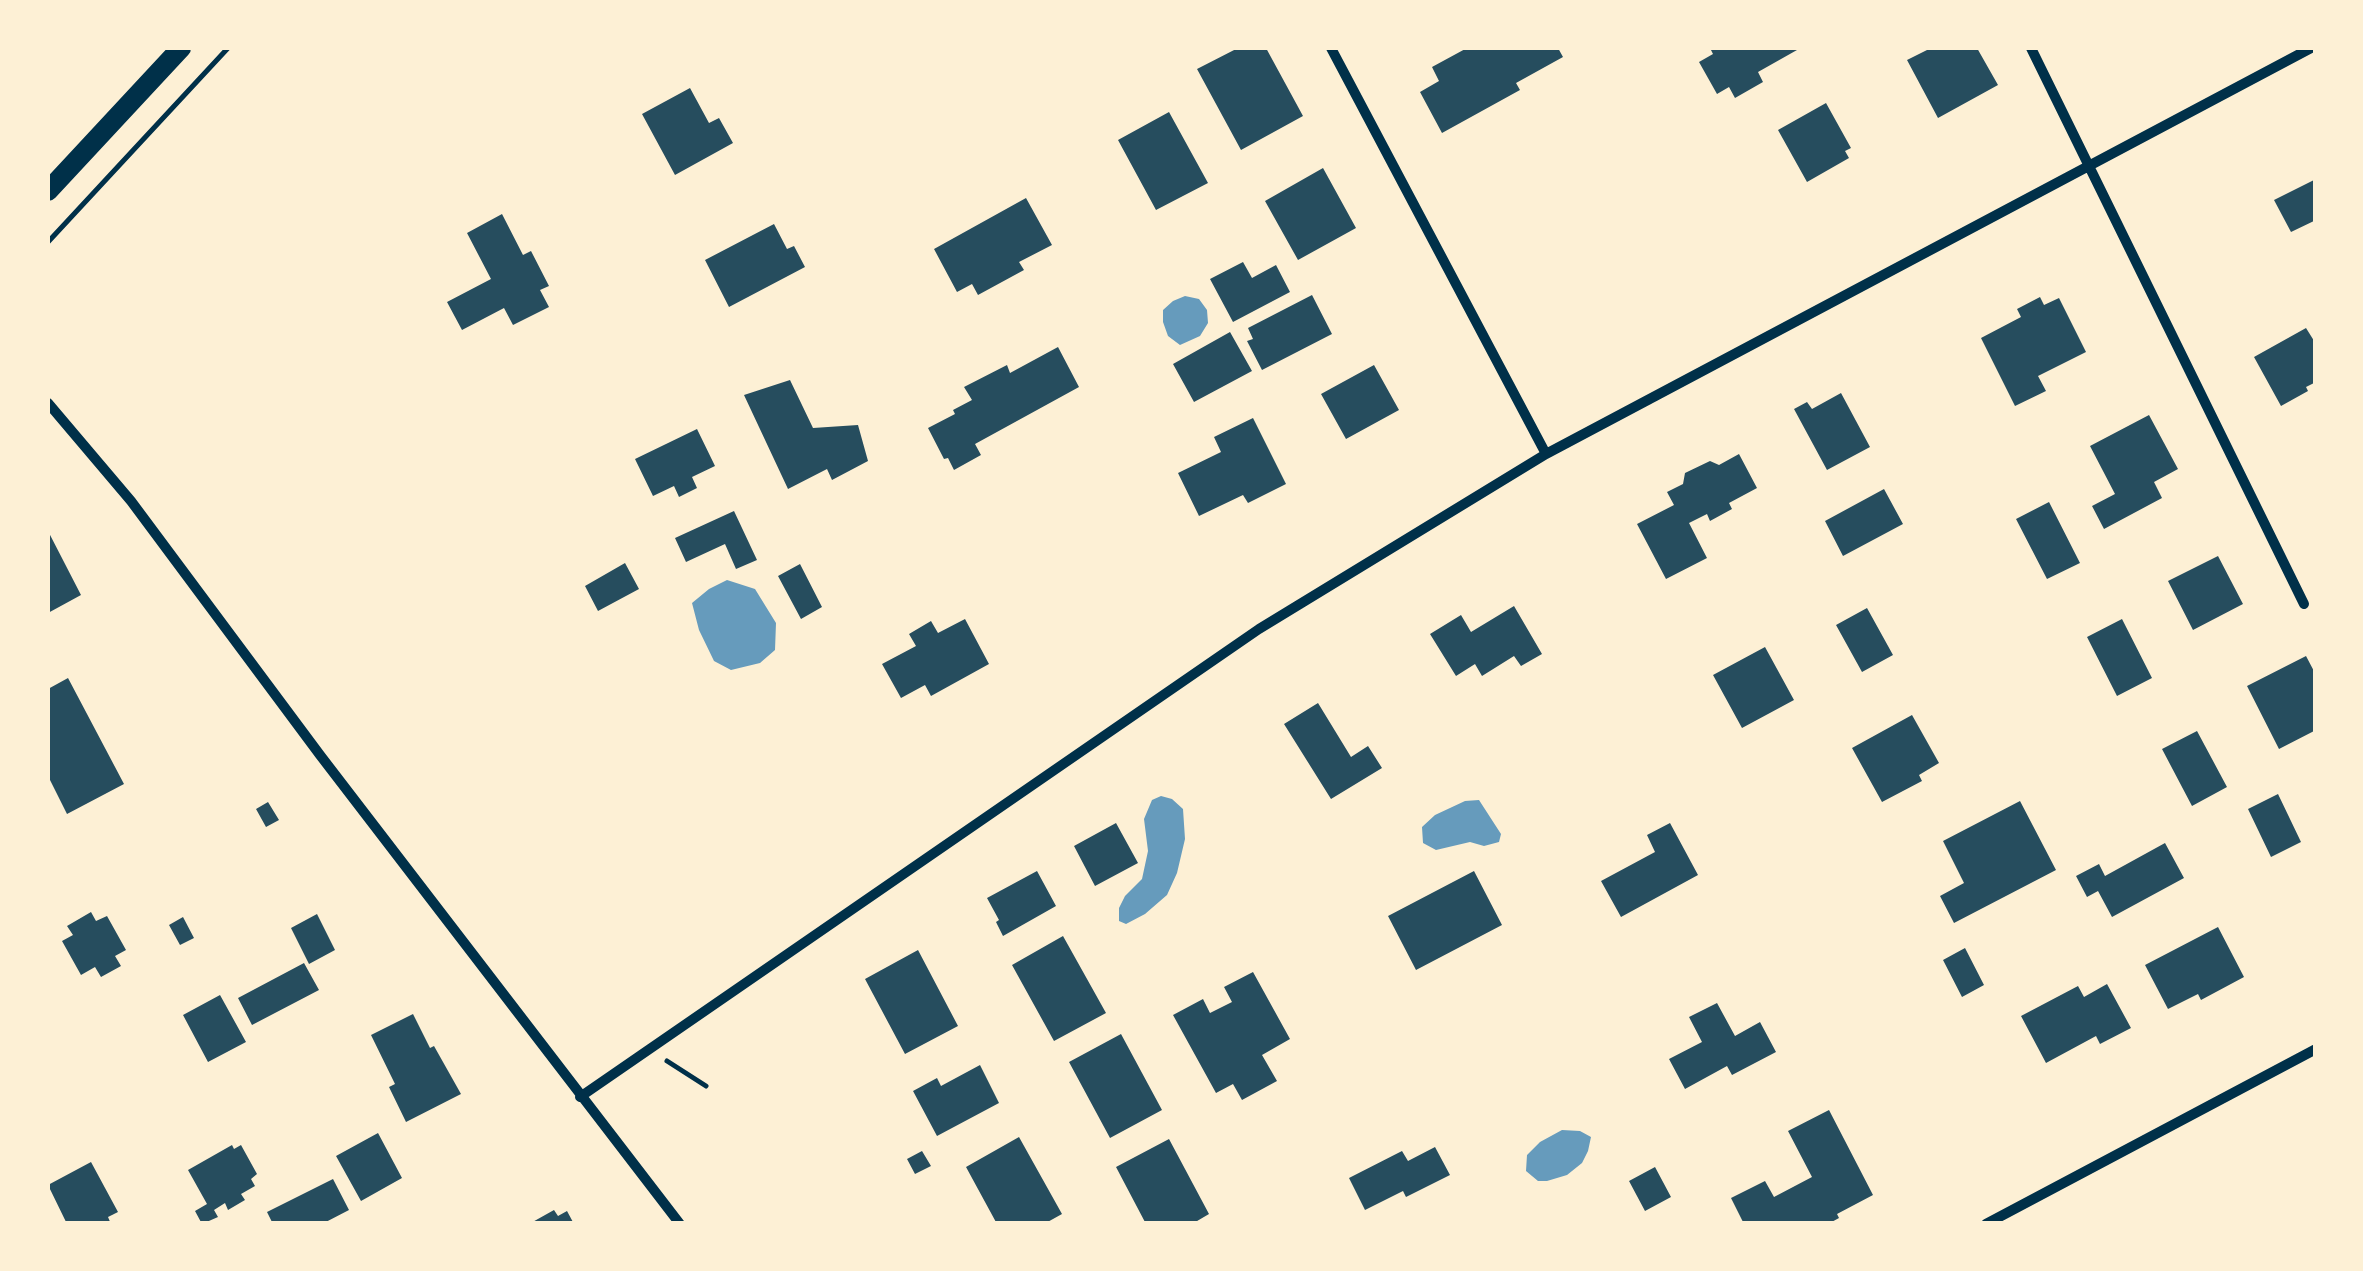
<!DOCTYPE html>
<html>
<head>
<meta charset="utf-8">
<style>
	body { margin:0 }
	#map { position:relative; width:2363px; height:1271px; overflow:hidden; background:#fdf0d5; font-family:Quicksand,sans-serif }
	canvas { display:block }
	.frame { position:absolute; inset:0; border:50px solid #fdf0d5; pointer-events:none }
</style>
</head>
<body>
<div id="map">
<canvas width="2363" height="1271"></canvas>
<div class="frame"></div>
</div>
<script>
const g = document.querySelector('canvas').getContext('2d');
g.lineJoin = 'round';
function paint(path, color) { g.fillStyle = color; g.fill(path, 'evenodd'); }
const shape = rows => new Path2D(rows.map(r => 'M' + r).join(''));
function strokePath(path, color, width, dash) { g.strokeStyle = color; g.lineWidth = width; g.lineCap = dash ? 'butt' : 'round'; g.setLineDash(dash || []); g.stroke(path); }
const water = shape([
	[1185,296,1199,299,1207,310,1208,323,1200,336,1180,345,1168,336,1163,322,1163,310,1173,301],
	[727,580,755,589,776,623,775,650,760,663,731,670,714,661,699,630,692,603,709,589],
	[1161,796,1172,799,1183,809,1185,839,1177,873,1167,895,1145,914,1126,924,1119,921,1119,908,1125,896,1142,879,1148,851,1144,819,1152,800],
	[1479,800,1501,834,1499,842,1484,846,1470,842,1436,850,1423,843,1422,827,1435,815,1465,801],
	[1562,1130,1580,1131,1591,1137,1588,1151,1582,1163,1567,1175,1547,1181,1538,1181,1526,1171,1527,1155,1540,1142]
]);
const building = shape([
	[1238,48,1266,48,1303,116,1241,150,1197,69],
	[1467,48,1558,48,1563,57,1516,83,1520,90,1442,133,1420,92,1439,81,1432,67],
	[1710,48,1795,48,1797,50,1758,72,1763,82,1735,98,1729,87,1717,94,1699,62,1713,54],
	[1931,48,1977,48,1998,85,1938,118,1907,60],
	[690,88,709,123,719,118,733,143,675,175,642,114],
	[1826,103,1851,148,1845,151,1849,158,1807,182,1778,130],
	[1169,112,1208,183,1156,210,1118,140],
	[1323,168,1356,228,1298,260,1265,201],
	[2316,179,2316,220,2291,232,2274,200],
	[1026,198,1052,245,1019,262,1024,270,978,295,972,284,957,292,934,249],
	[502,214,523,255,531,251,549,286,540,290,549,307,513,325,504,308,462,330,447,302,491,279,467,233],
	[774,224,787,249,794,246,805,267,729,307,705,260],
	[1243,262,1252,278,1276,265,1290,292,1233,322,1210,279],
	[1312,295,1332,334,1262,370,1247,341,1253,339,1248,328],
	[2040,297,2044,305,2059,298,2086,352,2038,376,2046,391,2015,406,1981,338,2021,317,2017,309],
	[2306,328,2316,344,2316,382,2306,387,2308,391,2281,406,2254,357],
	[1230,332,1252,371,1194,402,1173,364],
	[1058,347,1079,387,975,444,981,455,954,470,948,458,944,459,928,428,955,414,953,410,972,400,964,387,1007,365,1010,373],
	[1374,365,1399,410,1346,439,1321,394],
	[790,380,813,428,858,425,868,461,832,480,827,469,788,489,744,395],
	[1841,393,1870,447,1827,470,1794,409,1807,402,1812,409],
	[2149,415,2178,469,2154,482,2162,498,2104,529,2092,506,2115,494,2090,446],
	[1253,418,1286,484,1248,503,1243,495,1199,516,1178,473,1221,452,1214,437],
	[697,429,715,466,692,477,697,488,679,497,674,486,653,496,635,459],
	[1739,454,1757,488,1729,503,1732,509,1710,521,1707,514,1689,523,1707,558,1666,579,1637,524,1674,505,1667,492,1683,484,1685,473,1710,461,1719,465],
	[1884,489,1903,524,1843,556,1825,521],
	[2049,502,2080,563,2047,579,2016,519],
	[734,511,757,560,736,569,725,544,686,562,675,538],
	[48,531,81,595,48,613],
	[2218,556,2243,604,2193,630,2168,581],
	[625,563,639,589,598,611,585,586],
	[800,564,822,607,801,619,778,576],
	[1514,606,1542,654,1521,666,1514,656,1482,676,1475,664,1456,676,1430,634,1461,615,1471,632],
	[1867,608,1893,655,1862,672,1836,625],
	[965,619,989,664,931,696,925,685,901,698,882,664,916,646,909,634,931,621,938,633],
	[2122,619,2152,678,2117,696,2087,637],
	[1765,647,1794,700,1742,728,1713,675],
	[2306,656,2316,675,2316,730,2279,749,2247,686],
	[68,678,124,784,67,814,48,776,48,689],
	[1318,703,1351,757,1368,746,1382,768,1331,799,1284,724],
	[1912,715,1939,763,1919,775,1922,781,1882,802,1852,748],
	[2197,731,2227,787,2192,806,2162,749],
	[2278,794,2301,842,2271,857,2248,809],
	[2020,801,2056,870,1954,923,1940,896,1964,883,1943,841],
	[268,802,279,820,266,827,256,809],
	[1116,823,1138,863,1095,886,1074,846],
	[1670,823,1698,875,1621,917,1601,881,1655,852,1647,835],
	[2165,843,2184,878,2112,917,2098,891,2087,897,2076,876,2099,864,2105,876],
	[1037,871,1056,906,1003,936,996,922,999,920,987,898],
	[1474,871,1502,925,1416,970,1388,916],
	[91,912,96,921,107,916,126,950,115,956,121,966,101,977,95,967,81,975,62,941,73,935,67,926],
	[317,914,335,950,309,964,291,928],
	[183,917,194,938,180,945,169,925],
	[2218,927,2244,977,2201,1000,2198,994,2168,1009,2145,965],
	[1063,936,1106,1013,1054,1041,1012,965],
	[1965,948,1984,985,1962,997,1943,960],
	[918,950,958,1026,905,1054,865,979],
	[304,963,319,990,252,1025,238,998],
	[1253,972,1290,1039,1262,1055,1277,1081,1242,1100,1233,1084,1216,1093,1173,1015,1203,999,1210,1013,1232,1002,1224,987],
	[2107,984,2131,1028,2100,1044,2096,1036,2046,1063,2021,1016,2078,986,2084,997],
	[220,995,246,1042,208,1062,183,1015],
	[1717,1003,1735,1036,1760,1022,1776,1052,1732,1075,1727,1066,1685,1089,1669,1059,1702,1042,1689,1017],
	[413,1014,430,1048,434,1046,461,1094,406,1122,389,1087,395,1084,371,1035],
	[1121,1034,1162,1110,1110,1138,1069,1062],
	[980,1065,999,1103,937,1136,913,1091,937,1078,941,1086],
	[1829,1110,1873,1195,1837,1214,1839,1218,1828,1224,1744,1224,1731,1198,1765,1181,1774,1197,1812,1177,1788,1131],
	[378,1133,402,1178,361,1201,336,1156],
	[1019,1137,1062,1214,1044,1224,997,1224,966,1167],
	[1169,1139,1209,1214,1192,1224,1146,1224,1116,1167],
	[232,1145,234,1149,241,1145,257,1174,251,1179,255,1186,241,1194,245,1200,228,1210,225,1203,214,1210,218,1217,202,1224,195,1211,207,1204,188,1170],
	[1435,1147,1450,1175,1406,1197,1403,1191,1365,1210,1349,1178,1402,1151,1408,1161],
	[922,1151,931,1166,915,1174,907,1159],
	[91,1162,118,1212,108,1217,111,1224,67,1224,48,1185],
	[1655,1167,1671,1197,1645,1211,1629,1181],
	[333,1179,349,1210,322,1224,273,1224,267,1212],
	[554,1210,558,1216,567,1211,574,1224,529,1224]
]);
const path = shape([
	[48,242,228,48],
	[667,1061,706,1086]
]);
const minor = shape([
	[1331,48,1546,454],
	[2031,48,2304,604],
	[48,403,131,501,320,755,680,1224],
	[580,1097,1259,629,1546,454,2311,48],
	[1986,1224,2316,1049]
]);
const secondary = shape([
	[48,191,181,48]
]);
paint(water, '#669bbc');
paint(building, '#264d5e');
strokePath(path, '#003049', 5);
strokePath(minor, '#003049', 10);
strokePath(secondary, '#003049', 20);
</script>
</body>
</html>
